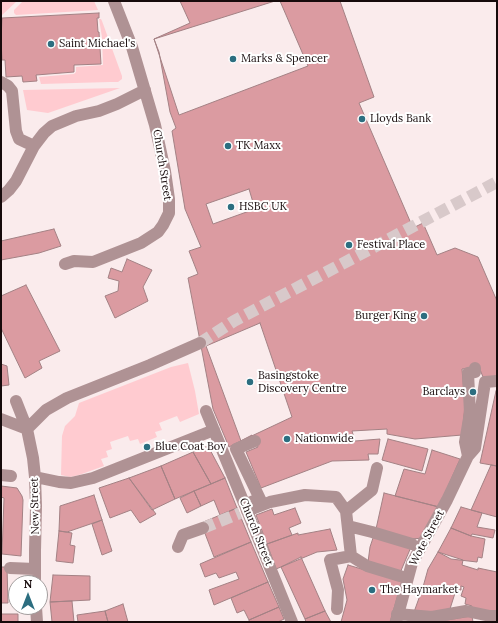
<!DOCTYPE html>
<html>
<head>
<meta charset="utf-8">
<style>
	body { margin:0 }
	#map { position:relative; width:498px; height:623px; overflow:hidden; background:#faebec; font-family:Lora,serif }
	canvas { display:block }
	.frame { position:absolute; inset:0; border:2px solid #160a0b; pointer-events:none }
	.north { position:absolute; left:8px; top:575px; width:40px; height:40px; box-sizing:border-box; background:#fff; border:1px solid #a29d9d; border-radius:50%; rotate:0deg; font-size:11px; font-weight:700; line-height:16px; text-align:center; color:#160a0b }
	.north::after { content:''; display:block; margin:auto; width:14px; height:18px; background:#2c6e80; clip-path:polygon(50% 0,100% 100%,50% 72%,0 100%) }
</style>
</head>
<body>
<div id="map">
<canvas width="498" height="623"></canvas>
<div class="frame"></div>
<div class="north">N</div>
</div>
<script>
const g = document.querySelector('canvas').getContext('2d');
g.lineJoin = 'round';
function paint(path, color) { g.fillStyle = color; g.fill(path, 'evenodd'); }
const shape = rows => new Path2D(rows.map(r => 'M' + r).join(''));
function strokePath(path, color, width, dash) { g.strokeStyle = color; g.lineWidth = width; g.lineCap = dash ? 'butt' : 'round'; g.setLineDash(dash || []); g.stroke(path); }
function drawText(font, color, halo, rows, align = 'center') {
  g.font = font + ' Lora,serif'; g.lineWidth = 4; g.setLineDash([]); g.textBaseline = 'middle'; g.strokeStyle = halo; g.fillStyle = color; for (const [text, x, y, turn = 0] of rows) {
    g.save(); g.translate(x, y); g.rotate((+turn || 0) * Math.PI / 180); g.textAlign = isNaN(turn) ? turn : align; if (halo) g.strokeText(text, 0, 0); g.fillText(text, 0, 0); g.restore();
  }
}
const green = shape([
	[1,1,17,1,1,16],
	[23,1,94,1,98,10,16,15,14,13,14,10],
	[99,19,101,19,102,21,122,76,122,79,118,82,110,82,41,84,39,77,74,74,76,72,76,67,103,65,102,37],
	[120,88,48,113,27,110,23,90],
	[188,363,195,391,199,414,180,422,177,416,159,423,162,430,155,432,157,437,140,444,138,439,130,441,128,436,110,442,112,449,106,451,108,457,101,459,104,466,79,475,70,477,61,475,62,436,65,426,75,416,79,403,171,367]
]);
const building = shape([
	[180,1,497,1,497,375,491,378,483,377,479,367,462,369,465,405,462,435,415,439,387,434,387,429,352,431,355,441,380,439,378,454,368,454,369,460,332,461,261,488,246,452,258,447,252,435,229,447,213,409,188,278,198,274,189,251,201,247,185,209,172,131,176,128,170,112,159,52,154,39,190,23,180,1],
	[275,1,280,1,308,66,179,115,154,39,275,1],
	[340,1,497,1,497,301,478,257,455,248,437,255,423,223,413,228,359,103,374,97,340,1],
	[99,13,99,18,97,18,98,32,99,32,101,64,74,65,74,72,36,75,37,81,23,82,22,76,6,77,5,60,2,60,1,40,2,18,99,13],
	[249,189,255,209,213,224,206,204,249,189],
	[54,229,61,246,39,253,1,260,1,241,54,229],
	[127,259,152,270,143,287,148,301,115,318,105,296,118,291,119,281,108,278,111,268,122,272,127,259],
	[26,285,60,351,39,361,42,368,25,378,1,328,1,296,26,285],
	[260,323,292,417,241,441,206,346,260,323],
	[1,363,1,364,7,366,9,385,1,386,1,363],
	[496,391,497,391,497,466,480,463,496,391],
	[388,439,428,449,422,471,382,460,388,439],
	[208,446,225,478,211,484,193,452,208,446],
	[432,450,460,459,439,507,395,496,404,469,425,474,432,450],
	[193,452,211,484,175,499,161,466,193,452],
	[491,465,497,466,497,517,471,510,491,465],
	[161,466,175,499,152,510,129,478,161,466],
	[129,478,156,514,140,523,131,510,110,518,99,488,129,478],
	[225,478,237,508,220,515,214,500,201,506,194,491,225,478],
	[1,486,17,488,22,496,23,500,21,556,2,554,4,498,1,497,1,486],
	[194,491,201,506,187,513,180,498,194,491],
	[384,493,439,507,423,538,412,539,376,529,384,493],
	[94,495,102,520,67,532,59,531,60,506,94,495],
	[461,507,482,513,477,527,495,530,493,538,472,534,471,536,451,528,461,507],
	[237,508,251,542,214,557,201,523,237,508],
	[295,508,301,523,289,528,292,535,267,544,256,515,272,509,274,515,295,508],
	[102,520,112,551,102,555,92,524,102,520],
	[451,528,471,536,485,539,482,558,478,557,477,562,451,559,438,552,451,528],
	[330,529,337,550,317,552,276,569,267,544,298,533,298,535,330,529],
	[59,531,72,533,70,545,75,546,73,563,56,561,59,531],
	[374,535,411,547,400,573,368,562,370,547,374,535],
	[251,542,268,582,214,605,209,590,239,579,236,572,219,578,216,573,205,577,200,564,251,542],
	[438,552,463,560,462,565,478,570,478,568,497,572,497,613,471,609,472,606,465,604,466,598,461,596,464,587,461,586,461,590,423,587,428,569,438,552],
	[301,557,325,611,305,619,281,567,301,557],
	[348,565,402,581,390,622,341,622,347,600,343,579,348,565],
	[1,567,7,567,8,603,1,603,1,567],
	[53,575,90,576,90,600,50,602,53,575],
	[268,582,279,607,249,620,244,610,237,613,231,598,268,582],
	[423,587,456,590,449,612,414,612,423,587],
	[72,601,74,622,52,622,50,602,72,601],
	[123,604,128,622,108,622,105,611,123,604],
	[279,607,284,619,278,622,249,622,249,620,279,607],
	[105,611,108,622,78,622,77,615,105,611],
	[325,611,331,622,306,622,305,619,325,611],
	[1,614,18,614,18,622,1,622,1,614],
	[472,616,473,622,435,622,472,616]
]);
const minorTunnel = shape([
	[200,343,234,321,497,182],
	[203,528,240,513]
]);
const minor = shape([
	[1,82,8,86,12,91,16,131,19,139,34,146],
	[1,197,9,190,16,181,34,146,44,133,52,126,76,116,99,111,117,104,145,90],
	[65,264,74,261,93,262,141,243,158,232,163,225,169,213,169,199,165,171,155,125,132,47,114,1],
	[16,401,27,429,33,458,35,477,36,506,35,551,35,583],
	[206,411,246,508,292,622],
	[1,419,27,429],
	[27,429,46,410,67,398,150,365,200,343],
	[468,456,465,442,470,413,468,373,475,372,475,368],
	[1,475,11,476],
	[35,477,59,482,71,483,93,478,214,430],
	[246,504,260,499,236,449,255,441],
	[247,511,270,502,305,495,336,497,346,511,351,556,330,560,338,590,337,609],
	[346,511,372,490,377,468],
	[348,526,372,532,412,544],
	[178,547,183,535,203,528],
	[351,556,367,566,400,576],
	[10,568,35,569],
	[36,607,37,622],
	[397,614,432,617,466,611,490,616,497,616],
	[396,622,412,563,447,500,468,456,475,448,485,382,497,381]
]);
const markers = [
	[51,44,4,"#2c6e80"],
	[233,59,4,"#2c6e80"],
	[362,119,4,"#2c6e80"],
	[228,146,4,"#2c6e80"],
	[231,207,4,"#2c6e80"],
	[349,245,4,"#2c6e80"],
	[424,316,4,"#2c6e80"],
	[250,382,4,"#2c6e80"],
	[473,392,4,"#2c6e80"],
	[287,439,4,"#2c6e80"],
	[147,447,4,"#2c6e80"],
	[372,590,4,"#2c6e80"]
];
const poiNames = [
	["Saint Michael's",59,44],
	["Marks & Spencer",241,59],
	["Lloyds Bank",370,119],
	["TK Maxx",236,146],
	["HSBC UK",239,207],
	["Festival Place",357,245],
	["Burger King",416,316,"right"],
	["Basingstoke",258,376],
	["Discovery Centre",258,389],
	["Barclays",465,392,"right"],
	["Nationwide",295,439],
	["Blue Coat Boy",155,447],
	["The Haymarket",380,590]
];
const streetNames = [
	["Church Street",162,165,81],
	["New Street",35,506,-91],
	["Church Street",256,532,68],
	["Wote Street",427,538,-62]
];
paint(green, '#ffcbd0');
paint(building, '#db9ba1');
strokePath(building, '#a38184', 1);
strokePath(minorTunnel, '#d8c9ca', 12, [12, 6]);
strokePath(minor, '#af9294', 12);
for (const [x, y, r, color] of markers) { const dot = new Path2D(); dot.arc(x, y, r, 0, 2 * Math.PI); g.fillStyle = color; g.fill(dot); strokePath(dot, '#fff', 1.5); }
drawText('11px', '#160a0b', '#fff', poiNames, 'left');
drawText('11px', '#160a0b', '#fff', streetNames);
</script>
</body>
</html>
